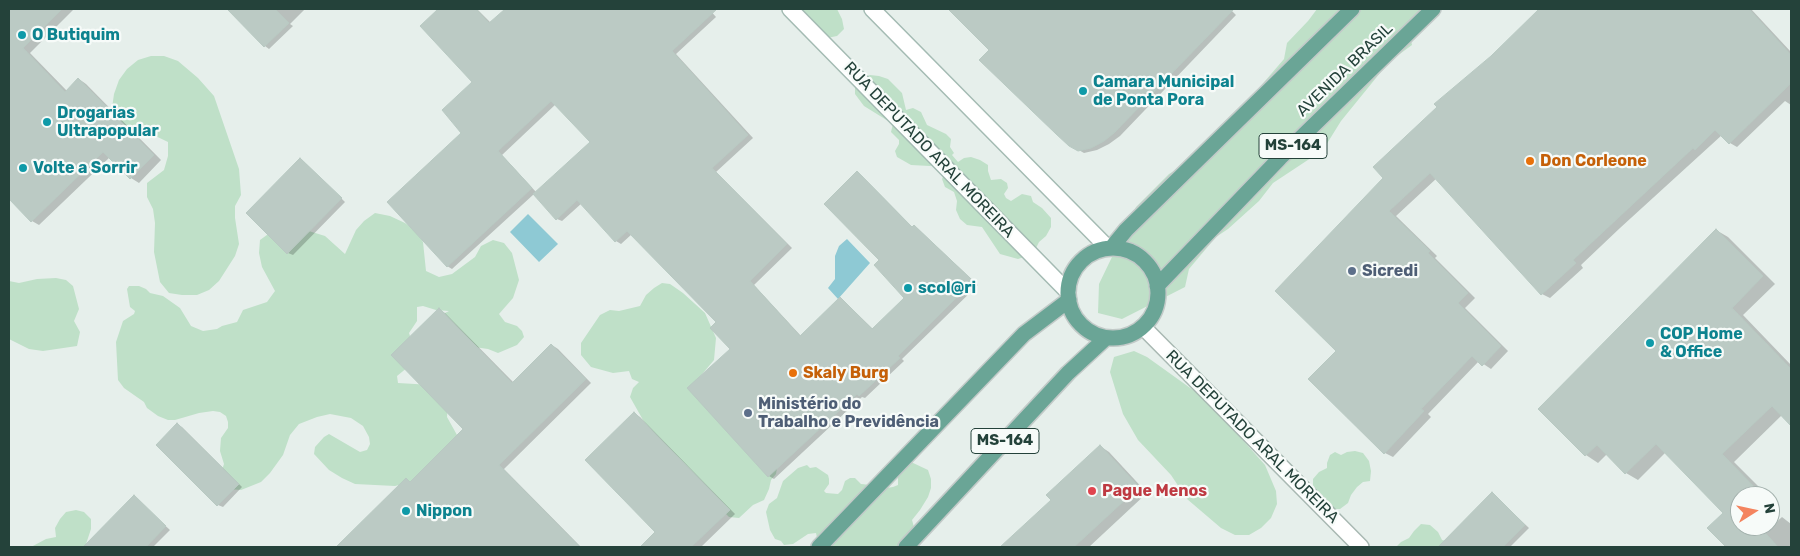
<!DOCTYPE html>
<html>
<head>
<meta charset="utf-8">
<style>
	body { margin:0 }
	#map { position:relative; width:1800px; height:556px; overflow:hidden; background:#e6efeb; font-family:Rubik,sans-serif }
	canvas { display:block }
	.frame { position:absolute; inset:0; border:10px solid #24423a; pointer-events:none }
	.north { position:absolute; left:1730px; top:486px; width:50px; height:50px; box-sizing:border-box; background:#f7fbf9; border:1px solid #a3b1ad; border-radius:50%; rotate:80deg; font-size:14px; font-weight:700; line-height:20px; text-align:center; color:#24423a }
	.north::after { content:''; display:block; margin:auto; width:18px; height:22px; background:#f4845f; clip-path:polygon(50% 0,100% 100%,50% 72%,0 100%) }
</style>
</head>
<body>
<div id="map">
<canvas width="1800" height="556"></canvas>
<div class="frame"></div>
<div class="north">N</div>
</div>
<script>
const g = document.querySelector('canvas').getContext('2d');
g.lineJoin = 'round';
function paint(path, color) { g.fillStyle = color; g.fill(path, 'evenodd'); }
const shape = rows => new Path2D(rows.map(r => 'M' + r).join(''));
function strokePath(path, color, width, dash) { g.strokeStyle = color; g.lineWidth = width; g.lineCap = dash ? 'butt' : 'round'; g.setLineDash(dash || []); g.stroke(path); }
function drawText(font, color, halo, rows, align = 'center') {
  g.font = font + ' Rubik,sans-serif'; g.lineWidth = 4.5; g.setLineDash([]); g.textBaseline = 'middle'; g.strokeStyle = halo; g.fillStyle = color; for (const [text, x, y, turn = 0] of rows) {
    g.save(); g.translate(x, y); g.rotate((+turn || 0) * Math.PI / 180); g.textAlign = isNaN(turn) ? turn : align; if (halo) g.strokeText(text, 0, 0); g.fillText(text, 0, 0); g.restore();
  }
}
const green = shape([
	[790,9,837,9,842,19,844,29,837,36,827,38],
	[1317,9,1430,9,1409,30,1412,45,1389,62,1341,121,1323,150,1273,183,1259,201,1228,229,1216,237,1189,269,1185,287,1122,319,1098,313,1099,284,1136,207,1169,174,1225,140,1233,118,1284,59,1287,43,1308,21],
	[151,56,164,56,178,61,198,78,214,96,239,169,241,195,235,206,235,218,239,244,235,256,219,281,209,290,197,295,182,295,169,293,160,282,154,252,155,223,153,209,147,197,147,183,164,170,168,156,168,142,143,130,129,127,117,121,112,108,114,94,119,80,127,69,138,60],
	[870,75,879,76,888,79,902,93,906,110,913,108,921,112,927,125,946,134,951,139,950,147,954,153,952,155,958,162,964,158,971,157,980,160,988,165,988,171,991,180,1001,179,1007,183,1008,188,1004,194,1006,198,1011,201,1022,194,1031,196,1033,202,1042,208,1051,218,1051,227,1046,236,1039,242,1035,250,1027,256,1018,259,1000,254,982,227,967,225,960,219,956,210,957,201,954,192,945,187,942,179,944,175,941,163,930,166,911,165,897,157,895,151,899,144,899,140,891,132,893,124,864,106,855,94,855,85,861,78],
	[375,213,390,216,405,223,416,231,423,242,426,271,439,277,452,274,475,257,481,246,493,240,504,243,512,253,519,280,513,298,499,314,505,322,517,326,522,331,524,337,517,345,498,353,488,349,467,346,443,314,449,311,436,310,423,306,417,307,417,321,409,333,411,339,408,367,397,376,398,383,432,385,448,402,447,417,457,435,415,481,395,486,355,484,342,478,329,470,314,454,315,447,324,437,329,434,360,452,367,450,370,444,369,437,363,426,351,418,330,414,317,417,299,424,290,435,283,455,270,473,261,482,241,490,228,489,222,470,224,464,220,451,221,438,228,428,228,422,226,416,220,412,213,411,199,413,175,420,168,420,158,416,147,408,144,402,124,388,118,380,116,342,123,321,134,314,135,311,130,307,127,289,129,286,139,286,146,289,150,293,163,296,180,308,191,326,203,331,217,329,222,326,237,322,243,310,267,302,275,291,262,267,259,253,260,240,271,232,299,228,325,236,345,254,356,230,364,221],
	[56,278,66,280,73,286,79,309,74,321,80,332,77,346,43,351,29,349,9,339,9,281,19,283,37,279],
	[662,283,670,284,683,293,705,313,716,338,714,360,698,379,755,453,755,463,760,454,778,462,776,474,771,480,769,489,764,500,753,505,739,518,729,517,721,509,661,442,643,420,630,397,633,388,639,382,632,379,629,371,613,373,591,367,581,355,581,343,600,315,610,310,619,311,640,306,646,295,654,288],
	[1134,351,1147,357,1207,400,1265,465,1276,491,1277,504,1271,518,1261,528,1249,535,1235,535,1221,528,1187,499,1171,475,1138,440,1123,414,1110,372,1114,357],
	[1355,451,1363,453,1369,461,1371,471,1370,481,1363,482,1357,487,1351,495,1348,503,1340,509,1331,509,1313,489,1313,479,1319,472,1327,468,1327,463,1330,455,1335,452,1341,455,1347,452],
	[911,462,928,470,931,479,931,488,928,497,920,510,912,520,917,538,916,547,819,547,816,533,808,534,793,544,784,545,781,541,775,539,770,530,766,512,769,504,777,498,783,481,798,468,807,465,810,468,816,467,828,475,829,479,829,484,824,491,826,493,838,494,842,490,845,481,850,478,855,478,861,484,871,485,880,489,893,487,898,485,898,476,901,465],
	[76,510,84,512,91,519,91,529,85,547,31,547,46,539,56,537,55,528,60,519,66,512],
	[1421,524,1430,525,1438,532,1442,540,1451,542,1460,547,1396,547,1401,542,1409,538,1414,531]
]);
const water = shape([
	[528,214,558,244,539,262,510,232],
	[847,239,870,263,838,299,828,288,835,279,835,256,839,246]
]);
const shadow = shape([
	[9,9,74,9,30,53,67,91,79,79,86,84,161,160,139,183,131,178,110,157,39,225,32,221,10,199,9,200],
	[228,9,305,9,290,24,293,26,269,49,265,46],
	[440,9,477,9,491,23,507,9,709,9,716,17,676,54,753,138,716,172,792,248,754,285,801,336,840,299,845,302,873,329,906,298,880,260,857,173,862,176,913,228,914,227,919,230,978,285,902,359,904,361,865,398,862,397,774,479,769,476,732,349,718,322,632,234,621,244,616,241,582,203,562,221,557,219,534,194,452,269,447,266,463,133,474,82,421,26],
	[556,104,592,142,536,192,502,155],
	[950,9,1230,9,1236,15,1120,136,1109,144,1097,150,1084,153,1070,145,991,50],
	[1541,9,1751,9,1791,52,1791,105,1785,101,1737,147,1730,143,1722,135,1620,228,1581,265,1583,268,1550,298,1542,294,1437,178,1396,216,1437,256,1435,258,1475,298,1465,308,1508,351,1491,369,1479,361,1428,414,1431,417,1393,457,1385,453,1338,351,1385,178,1492,57],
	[301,159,345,202,293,255,288,253],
	[1716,230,1728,237,1775,284,1743,315,1791,365,1791,425,1782,415,1734,462,1759,487,1750,496,1740,496,1740,506,1666,452,1638,480,1626,473,1607,454,1598,463,1586,455,1540,409],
	[439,309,445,313,514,383,552,345,558,349,591,383,504,469,581,547,339,547,407,480,411,482,465,429],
	[634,413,640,417,735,514,701,547,641,547,657,532],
	[177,424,182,427,242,487,223,507,218,505],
	[1100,446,1109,452,1147,493,1089,547,1001,547,1053,501],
	[1493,494,1529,528,1510,547,1457,547,1449,538],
	[134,497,170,530,153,547,84,547],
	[1782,517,1791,524,1791,547,1749,547]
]);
const building = shape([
	[9,9,62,9,23,48,65,92,78,78,154,155,130,179,103,152,31,222,9,199,9,9],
	[227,9,275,9,289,23,264,47,227,9],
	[438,9,476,9,489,23,505,9,717,9,672,51,748,135,712,168,787,244,750,281,800,336,840,297,872,329,904,298,874,265,879,260,824,204,857,171,912,227,914,225,973,281,898,356,900,358,859,396,857,394,768,477,687,388,730,349,710,328,716,322,627,231,615,242,577,200,556,220,533,194,590,142,551,101,498,151,532,188,447,267,387,202,461,133,442,110,472,82,420,26,438,9],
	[948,9,1234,9,1114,133,1104,141,1091,148,1078,151,1069,146,1056,134,979,60,989,50,948,9],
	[1539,9,1749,9,1791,55,1791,83,1729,144,1715,130,1695,150,1693,148,1573,260,1576,263,1541,295,1430,173,1389,211,1430,251,1428,253,1468,293,1458,303,1501,346,1482,366,1472,356,1421,409,1424,411,1384,454,1308,379,1336,351,1275,291,1383,178,1373,167,1437,107,1434,104,1491,56,1539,9],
	[300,158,342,198,287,254,246,213,300,158],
	[1716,229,1763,276,1732,308,1791,369,1791,426,1772,406,1722,454,1763,496,1740,496,1740,526,1759,526,1778,547,1726,547,1707,528,1723,513,1656,444,1625,474,1597,445,1585,456,1538,409,1716,229],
	[439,308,512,383,551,344,586,379,499,465,580,547,336,547,406,478,410,482,463,429,391,355,439,308],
	[634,412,730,510,691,547,640,547,655,532,585,460,634,412],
	[177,423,239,484,217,506,156,445,177,423],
	[1100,445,1139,487,1074,547,1000,547,1051,500,1046,495,1100,445],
	[1492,492,1525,525,1503,547,1438,547,1492,492],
	[134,495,166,526,146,547,83,547,134,495]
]);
const minor = shape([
	[1143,327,1361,547]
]);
const secondary = shape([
	[790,9,1068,292],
	[872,9,1108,248]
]);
const primary = shape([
	[1112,247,1126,230,1352,9],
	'1068 293a45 45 0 1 1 90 0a45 45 0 1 1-90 0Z',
	[1157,286,1280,158,1433,9],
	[819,547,1024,334,1069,300],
	[906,547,1068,373,1106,338]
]);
const markers = [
	[22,35,5,"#0f9aa8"],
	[1083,91,5,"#0f9aa8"],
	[47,122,5,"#0f9aa8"],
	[1530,161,5,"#e8710a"],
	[23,168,5,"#0f9aa8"],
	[1352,271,5,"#5c6f8a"],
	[908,288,5,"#0f9aa8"],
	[1650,343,5,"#0f9aa8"],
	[793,373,5,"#e8710a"],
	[748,413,5,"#5c6f8a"],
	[1092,491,5,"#e0444e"],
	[406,511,5,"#0f9aa8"]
];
const shields = [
	[1293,146,68],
	[1005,441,68]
];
const shieldNames = [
	["MS-164",1293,146],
	["MS-164",1005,441]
];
const cultureNames = [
	["O Butiquim",32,35],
	["Camara Municipal",1093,82],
	["de Ponta Pora",1093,100],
	["Drogarias",57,113],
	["Ultrapopular",57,131],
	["Volte a Sorrir",33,168],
	["scol@ri",918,288],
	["COP Home",1660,334],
	["& Office",1660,352],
	["Nippon",416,511]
];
const streetNames = [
	["AVENIDA BRASIL",1345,70,-44],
	["RUA DEPUTADO ARAL MOREIRA",929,150,46],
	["RUA DEPUTADO ARAL MOREIRA",1252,437,45]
];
const foodNames = [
	["Don Corleone",1540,161],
	["Skaly Burg",803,373]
];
const serviceNames = [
	["Sicredi",1362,271],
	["Ministério do",758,404],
	["Trabalho e Previdência",758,422]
];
const healthNames = [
	["Pague Menos",1102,491]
];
paint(green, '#bfe0c8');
paint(water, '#8ec9d4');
paint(shadow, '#0003');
paint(building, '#bbcac4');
strokePath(building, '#b8c9c2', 1);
strokePath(minor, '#a8b8b2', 18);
strokePath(secondary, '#a4bbb3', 18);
strokePath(primary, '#c2cac8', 18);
strokePath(minor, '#fff', 15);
strokePath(secondary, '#fff', 15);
strokePath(primary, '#6aa596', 15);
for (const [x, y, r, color] of markers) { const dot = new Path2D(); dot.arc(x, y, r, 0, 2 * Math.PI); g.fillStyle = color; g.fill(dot); strokePath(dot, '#f7fbf9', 2); }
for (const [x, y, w] of shields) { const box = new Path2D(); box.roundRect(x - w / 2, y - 12.5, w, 25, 4); g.fillStyle = '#f7fbf9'; g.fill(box); strokePath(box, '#24423a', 1); }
drawText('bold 15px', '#24423a', null, shieldNames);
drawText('bold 16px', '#0d838f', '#f7fbf9', cultureNames, 'left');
drawText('16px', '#24423a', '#f7fbf9', streetNames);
drawText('bold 16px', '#c56008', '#f7fbf9', foodNames, 'left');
drawText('bold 16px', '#4e5e75', '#f7fbf9', serviceNames, 'left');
drawText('bold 16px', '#be3a42', '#f7fbf9', healthNames, 'left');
</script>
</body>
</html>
